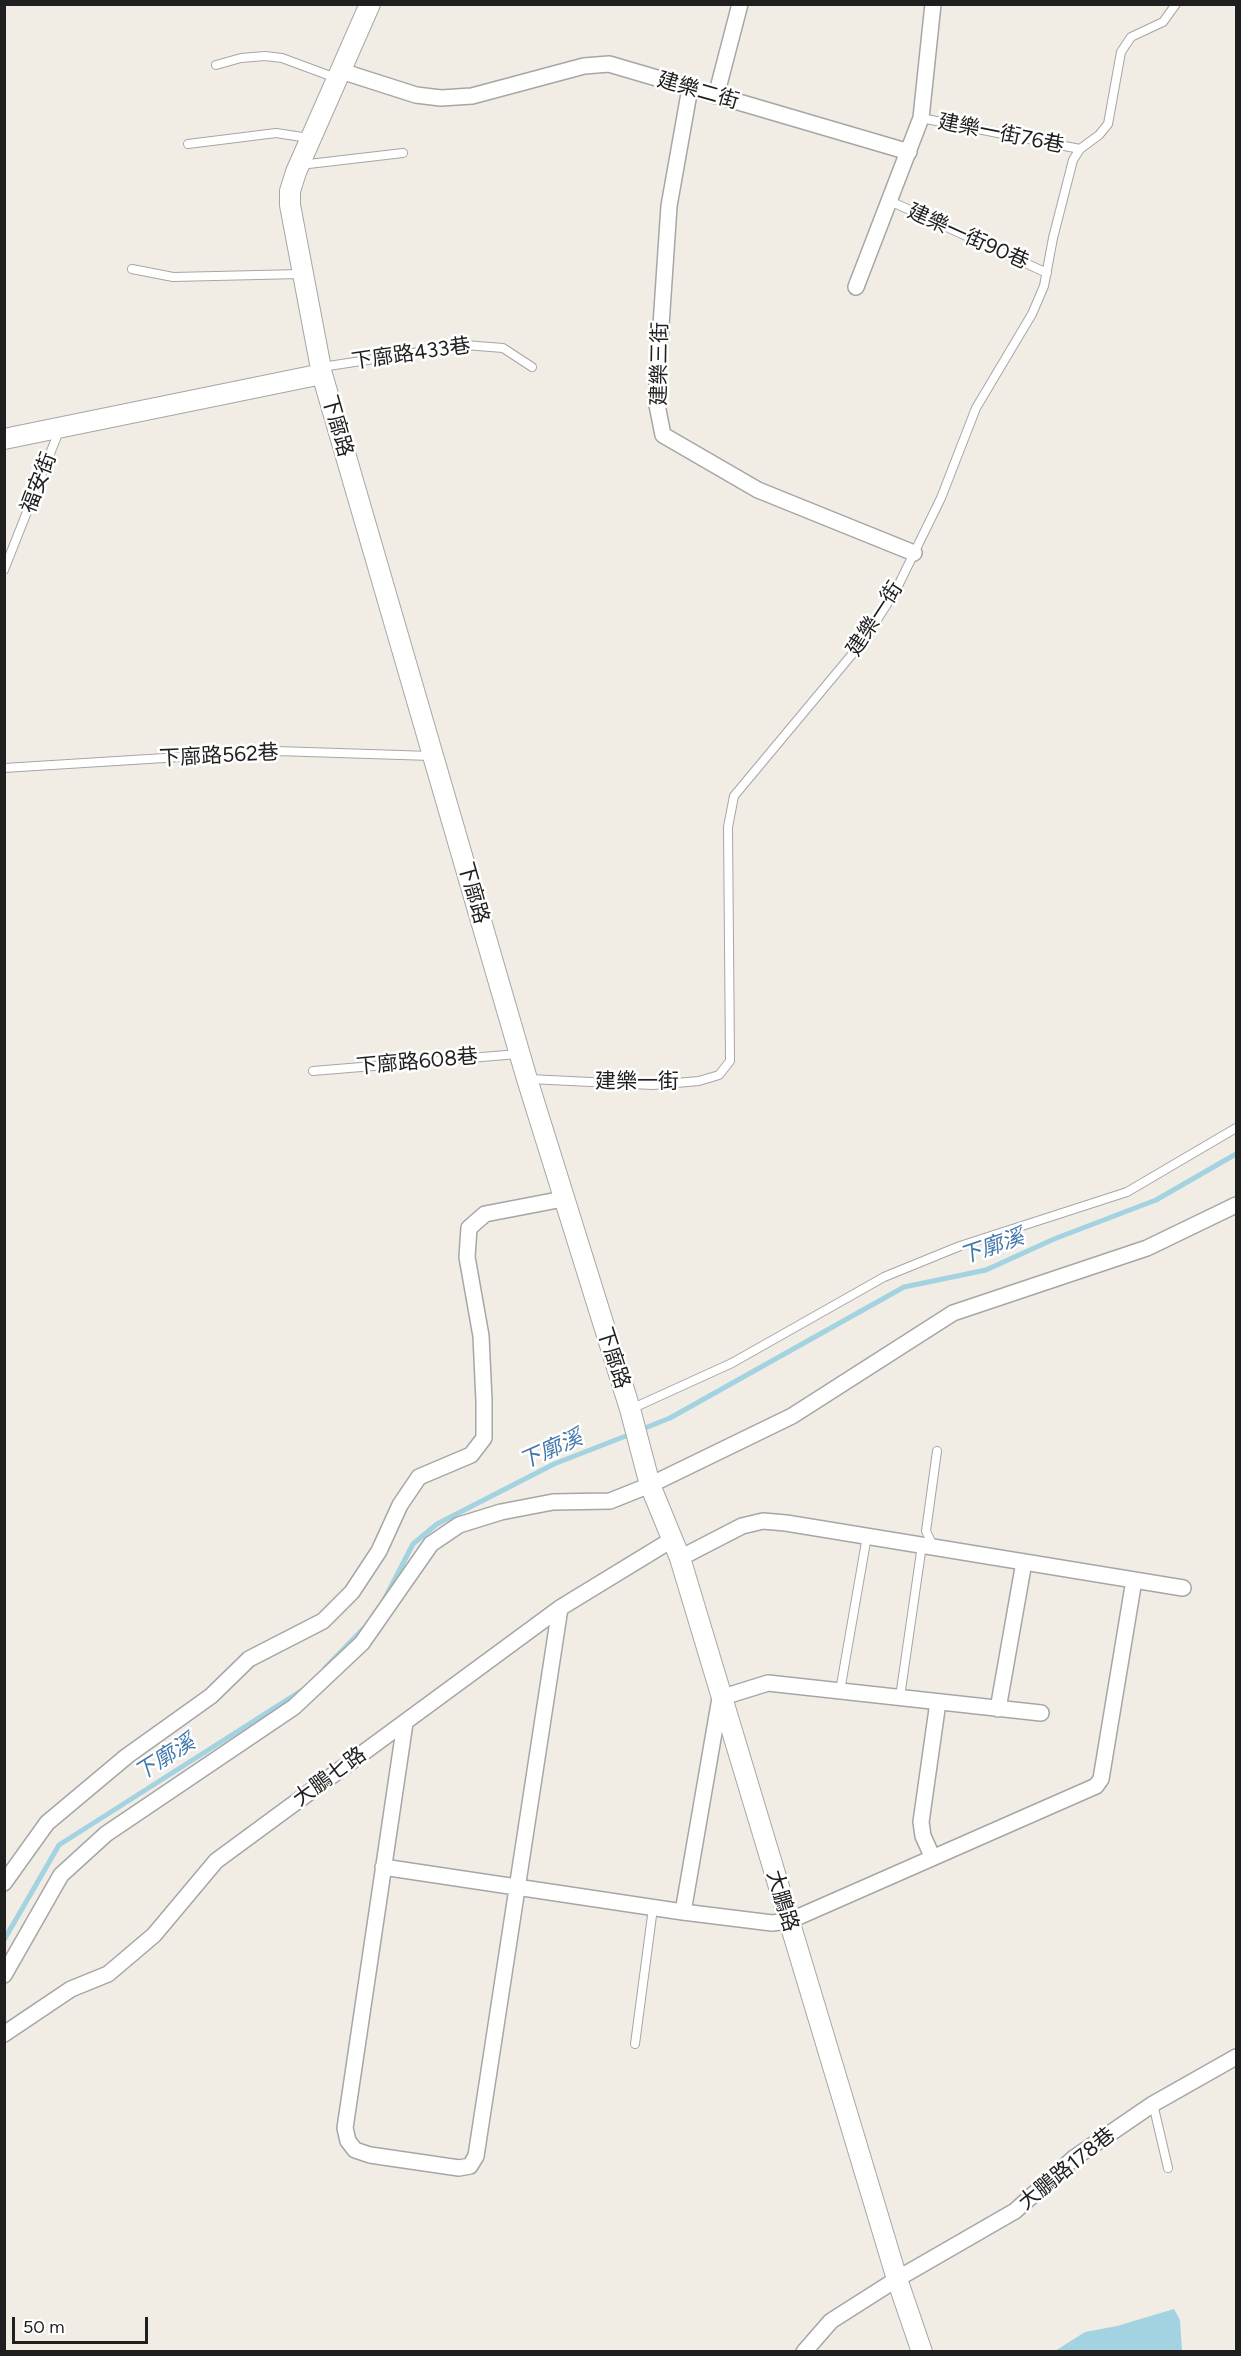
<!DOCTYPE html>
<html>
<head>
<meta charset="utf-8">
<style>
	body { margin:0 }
	#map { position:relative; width:1241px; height:2356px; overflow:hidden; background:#f1ede5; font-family:Figtree,sans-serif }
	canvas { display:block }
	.frame { position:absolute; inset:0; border:6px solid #1f1f1f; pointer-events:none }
	.scale { position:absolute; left:12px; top:2317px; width:136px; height:27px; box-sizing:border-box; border:3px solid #1f1f1f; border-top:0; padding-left:8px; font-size:18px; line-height:21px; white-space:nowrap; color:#1f1f1f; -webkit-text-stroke:4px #fff; paint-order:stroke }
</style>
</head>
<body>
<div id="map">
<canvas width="1241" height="2356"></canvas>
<div class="frame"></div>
<div class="scale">50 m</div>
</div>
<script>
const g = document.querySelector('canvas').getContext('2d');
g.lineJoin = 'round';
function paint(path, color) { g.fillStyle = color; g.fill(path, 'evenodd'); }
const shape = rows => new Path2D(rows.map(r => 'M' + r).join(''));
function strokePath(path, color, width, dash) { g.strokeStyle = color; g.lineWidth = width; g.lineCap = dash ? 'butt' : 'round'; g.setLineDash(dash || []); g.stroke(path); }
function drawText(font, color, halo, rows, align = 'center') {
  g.font = font + ' Figtree,"Noto Sans TC",sans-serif'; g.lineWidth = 5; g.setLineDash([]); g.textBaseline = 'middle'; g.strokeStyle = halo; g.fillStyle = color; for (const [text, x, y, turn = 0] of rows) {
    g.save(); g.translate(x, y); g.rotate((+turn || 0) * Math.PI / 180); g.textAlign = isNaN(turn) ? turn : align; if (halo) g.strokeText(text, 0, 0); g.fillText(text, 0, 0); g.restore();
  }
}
const water = shape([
	[1174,2309,1180,2320,1182,2351,1055,2351,1085,2332,1117,2326]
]);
const stream = shape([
	[640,1430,670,1418,904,1287,986,1270,1054,1239,1156,1200,1236,1154],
	[384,1600,413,1544,437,1524,554,1464,631,1434],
	[325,1668,367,1625],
	[4,1940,59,1845,304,1689]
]);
const service = shape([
	[216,65,241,58,265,56,282,58,336,78],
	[921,118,1080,149],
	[188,144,276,133,309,138],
	[300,165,403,153],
	[890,201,1047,273],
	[132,269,173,277,301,274],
	[322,367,465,345,503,348,532,367],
	[4,570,59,431],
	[4,768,277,751,431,756],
	[313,1071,518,1054],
	[529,1079,653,1085,699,1081,719,1075,730,1061,728,827,734,796,864,640,896,590,941,498,976,408,1032,314,1044,286,1053,238,1073,160,1080,149,1099,135,1108,124,1121,52,1131,37,1163,22,1176,4],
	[631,1409,732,1363,884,1277,960,1246,1127,1192,1236,1128],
	[933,1546,926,1531,937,1451],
	[840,1691,867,1536],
	[900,1697,922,1545],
	[635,2044,653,1908],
	[1153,2104,1168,2168]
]);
const minor = shape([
	[341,71,416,95,441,98,472,96,584,66,609,64,909,152],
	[690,88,669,206,656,400,663,435,758,490,914,553],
	[716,96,740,4],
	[856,287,921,118,933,4],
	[680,1558,742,1526,763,1521,786,1523,1183,1588],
	[998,1709,1024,1562],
	[405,1723,345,2128,348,2141,355,2150,370,2155,459,2168,470,2166,476,2156,560,1608],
	[932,1856,923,1836,921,1822,938,1702],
	[383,1867,683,1912,772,1923,789,1921,1096,1786,1101,1779,1134,1580],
	[4,1883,47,1823,127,1756,211,1696,249,1659,323,1621,352,1592,379,1551,400,1505,419,1477,471,1455,484,1438,484,1401,481,1336,467,1257,469,1228,485,1214,563,1199],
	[683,1912,720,1698,768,1683,1041,1713],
	[4,1975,61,1875,106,1834,294,1707,362,1643,431,1544,459,1525,501,1512,553,1502,610,1501,650,1485,792,1416,953,1313,1147,1248,1236,1205],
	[4,2034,71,1989,108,1974,154,1935,216,1861,560,1608,673,1539],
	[804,2352,831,2321,897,2279,1015,2211,1074,2158,1153,2104,1236,2057]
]);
const tertiary = shape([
	[370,4,296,172,290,191,290,205,322,374,527,1079,630,1409,650,1485,680,1558,897,2279,922,2352],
	[4,439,322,374]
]);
const streetNames = [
	["建樂二街",698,91,16],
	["建樂一街76巷",1001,134,11],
	["建樂一街90巷",968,237,24],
	["下廍路433巷",411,354,-8],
	["建樂三街",660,364,-89],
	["下廍路",337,426,74],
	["福安街",39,483,-69],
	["建樂一街",875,619,-57],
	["下廍路562巷",219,756,-3],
	["下廍路",473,893,74],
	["下廍路608巷",417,1062,-5],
	["建樂一街",637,1082],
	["下廍路",613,1358,72],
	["大鵬七路",330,1777,-36],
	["大鵬路",782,1901,73],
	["大鵬路178巷",1067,2169,-39]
];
const waterNames = [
	["下廓溪",992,1247,-19],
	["下廓溪",551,1450,-24],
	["下廓溪",165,1758,-32]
];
paint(water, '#a3d2e1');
strokePath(stream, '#a3d2e1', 5);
strokePath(service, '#a6a6a6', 10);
strokePath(minor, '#a6a6a6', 18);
strokePath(tertiary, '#a6a6a6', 22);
strokePath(service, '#fff', 8);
strokePath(minor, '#fff', 15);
strokePath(tertiary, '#fff', 20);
drawText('21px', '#1f1f1f', '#fff', streetNames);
drawText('italic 22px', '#4278ad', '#fff', waterNames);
</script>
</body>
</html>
